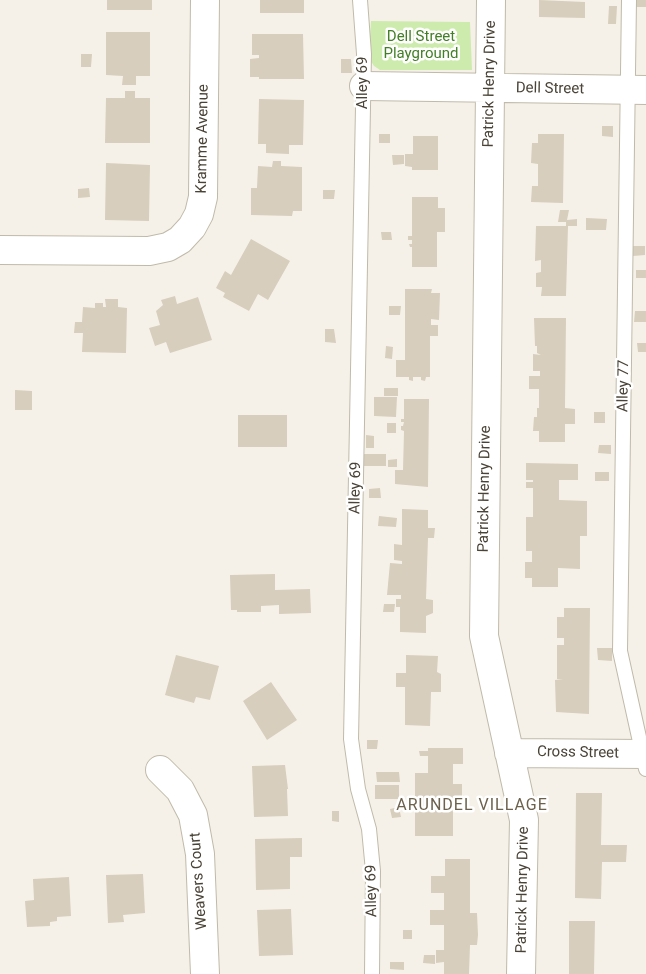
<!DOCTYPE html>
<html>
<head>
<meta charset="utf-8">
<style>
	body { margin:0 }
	canvas { display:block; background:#f5f1e8 }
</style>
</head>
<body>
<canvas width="646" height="974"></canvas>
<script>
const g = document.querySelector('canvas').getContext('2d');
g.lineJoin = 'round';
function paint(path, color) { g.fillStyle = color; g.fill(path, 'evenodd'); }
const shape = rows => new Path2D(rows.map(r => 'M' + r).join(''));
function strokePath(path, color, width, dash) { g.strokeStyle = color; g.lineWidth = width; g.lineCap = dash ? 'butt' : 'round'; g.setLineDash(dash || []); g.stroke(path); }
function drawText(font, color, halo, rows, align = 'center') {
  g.font = font + ' Roboto,sans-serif'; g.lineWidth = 5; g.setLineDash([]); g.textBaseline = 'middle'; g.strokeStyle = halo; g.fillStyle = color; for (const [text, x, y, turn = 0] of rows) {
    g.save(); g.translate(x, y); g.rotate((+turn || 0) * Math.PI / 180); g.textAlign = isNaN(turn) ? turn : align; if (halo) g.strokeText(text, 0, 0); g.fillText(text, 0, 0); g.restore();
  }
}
const green = shape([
	[371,21,470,22,472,70,380,70,374,66,369,58]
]);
const building = shape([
	[107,0,152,0,152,10,107,10],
	[260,0,304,0,304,13,260,13],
	[539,0,585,2,585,18,539,17],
	[636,0,646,0,646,7,636,7],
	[609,6,617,6,616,24,608,24],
	[106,32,150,32,150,76,136,76,136,85,122,85,123,76,106,75],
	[252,34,303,34,304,79,259,79,259,77,250,77,250,59,259,58,259,55,252,55],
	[81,54,92,54,91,67,81,67],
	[341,59,351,59,352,73,341,73],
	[125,91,135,91,135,98,150,98,150,143,105,143,106,98,125,98],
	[259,99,304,100,303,145,289,145,289,154,266,153,266,144,258,144],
	[602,126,613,126,613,137,602,136],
	[379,134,390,134,390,143,379,143],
	[538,134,564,134,563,203,531,202,532,186,538,186,538,164,531,163,532,143,538,143],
	[413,136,438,136,438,170,412,170,412,167,405,166,405,154,413,154],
	[392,155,404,155,404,164,393,165],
	[273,161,281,161,281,166,302,167,302,211,293,211,292,216,251,215,251,188,257,188,258,166,272,167],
	[106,163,150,165,149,221,105,220],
	[89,188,90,197,78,198,78,189],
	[323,190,335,190,334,199,323,199],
	[412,197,438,197,438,208,445,208,445,232,437,232,437,267,412,267,412,247,410,247,409,244,412,244,412,240,408,240,408,236,412,236],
	[560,210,569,210,567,220,577,219,577,226,568,226,566,296,541,296,542,287,536,287,536,273,541,272,541,260,535,261,536,226,566,226,566,222,558,222],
	[586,218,607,219,606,230,586,230],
	[381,232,391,232,392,240,382,240],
	[251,239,290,261,268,300,258,294,249,311,223,297,225,293,216,288,225,271,231,275],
	[633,246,645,246,645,255,633,256],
	[636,270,646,270,646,278,636,278],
	[405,289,432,289,431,293,440,293,439,320,431,319,431,325,438,325,438,336,430,336,430,377,426,377,425,381,421,380,421,377,413,377,413,381,409,380,409,377,396,377,396,360,405,360],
	[175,296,177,304,198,297,212,340,170,353,166,342,155,346,149,328,160,325,156,311,163,305,161,300],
	[105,299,118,299,118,307,127,308,126,353,82,352,83,333,74,333,75,322,82,322,83,307,95,308,95,303,103,303,103,307,106,307],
	[389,306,401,306,400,315,389,315],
	[635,311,646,311,646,322,634,322],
	[534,318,566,318,565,408,575,409,575,424,565,424,565,442,539,442,539,431,533,431,534,417,537,417,537,408,539,408,539,389,529,389,529,376,540,376,540,371,533,371,533,354,541,355,537,353,537,346,535,346],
	[325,329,334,329,336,343,325,342],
	[637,343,646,343,646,352,638,352],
	[386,346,393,347,392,359,385,358],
	[384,388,398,388,398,396,384,396],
	[15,390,32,391,32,410,15,410],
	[374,397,397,397,396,417,374,416],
	[404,399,429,399,428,487,395,484,395,470,403,470,404,431,401,430,401,426,403,426,404,422,401,422,401,419,404,419],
	[594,412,605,412,605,423,594,423],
	[238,415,287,415,287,447,238,447],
	[387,423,396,423,396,433,387,433],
	[366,435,374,436,374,448,366,448],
	[599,445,611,445,611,454,598,453],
	[363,454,386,454,386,466,364,466],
	[397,459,397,467,388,467,388,460],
	[526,463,578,464,578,480,559,480,559,500,587,501,587,536,580,536,580,569,558,568,558,587,532,587,532,578,525,578,525,562,532,562,532,551,526,551,526,517,533,517,533,488,526,488,526,482,533,482,533,480,526,480],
	[595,472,609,472,609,481,595,481],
	[380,488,381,498,369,498,369,489],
	[402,509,428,510,428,528,435,528,434,538,428,538,426,599,433,600,433,613,426,616,426,633,400,632,400,607,396,607,396,599,401,599,401,595,387,595,390,563,402,564,402,561,394,560,394,544,402,545],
	[379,516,397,518,396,527,378,526],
	[275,574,275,590,310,589,311,613,279,614,279,605,261,606,261,612,237,612,237,610,231,610,230,575],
	[384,604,395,604,394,612,383,612],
	[564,608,590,608,589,714,556,712,555,680,563,679,557,679,557,645,564,645,564,638,557,638,557,617,564,617],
	[597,648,612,648,612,661,598,660],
	[176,655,219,666,210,700,196,697,194,703,165,695],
	[406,655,438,656,437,672,441,674,441,692,431,692,430,726,405,725,405,687,396,687,396,673,406,673],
	[271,682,297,720,267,740,243,701],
	[367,740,378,740,377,749,367,749],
	[428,748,463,748,463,764,453,764,453,784,462,784,462,801,453,801,453,836,415,836,415,773,428,773,428,756,420,756,419,751,428,751],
	[285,765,288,789,287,789,288,816,254,817,252,766],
	[376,772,399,772,400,782,377,782],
	[375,785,399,785,399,799,375,799],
	[576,793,602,793,601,845,627,845,626,862,602,862,601,899,575,898],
	[399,807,401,817,392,818,390,809],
	[332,811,339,811,339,822,332,821],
	[302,838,302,857,290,857,290,889,256,890,255,839],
	[445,859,470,859,470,913,477,913,478,935,477,945,470,945,469,974,444,974,444,962,436,963,436,950,444,950,444,925,430,925,430,910,444,910,444,893,431,893,431,876,445,876],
	[143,874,145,913,123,915,124,922,108,923,106,875],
	[69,877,71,916,57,917,57,921,50,922,50,926,27,927,25,901,34,900,33,879],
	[291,909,293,955,259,956,257,910],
	[569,921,595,921,594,974,569,974],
	[403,930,412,930,412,939,403,939],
	[424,955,435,955,435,964,423,963],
	[390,962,404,962,404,970,390,969]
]);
const service = shape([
	[360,0,364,54,351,739,358,789,369,829,373,871,372,974],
	[629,0,620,651,646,769]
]);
const minor = shape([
	[491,0,484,636,524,820,521,974],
	[364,86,646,90],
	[0,250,149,251,168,247,180,240,192,227,199,214,203,197,205,0],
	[509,753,646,754],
	[160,770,180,790,193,815,200,854,205,974]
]);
const parkNames = [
	["Dell Street",421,37],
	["Playground",421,54]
];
const streetNames = [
	["Alley 69",363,83,-90],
	["Patrick Henry Drive",490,84,-89],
	["Dell Street",550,89,1],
	["Kramme Avenue",203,139,-89],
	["Alley 77",624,386,-89],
	["Alley 69",356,488,-89],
	["Patrick Henry Drive",485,489,-89],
	["Cross Street",578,753,1],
	["Weavers Court",199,881,-94],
	["Patrick Henry Drive",523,890,-89],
	["Alley 69",372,891,-91]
];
const neighbourhoodNames = [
	["ARUNDEL VILLAGE",472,806]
];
paint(green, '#ceebae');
paint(building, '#d7cebd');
strokePath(service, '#c1baaa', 16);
strokePath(minor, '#c1baaa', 30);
strokePath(service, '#fff', 14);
strokePath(minor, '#fff', 28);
drawText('15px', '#437f25', '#fff', parkNames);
drawText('15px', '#494236', '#fff', streetNames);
g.letterSpacing = '1px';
drawText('16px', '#6c614c', '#fff', neighbourhoodNames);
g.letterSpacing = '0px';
</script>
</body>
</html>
